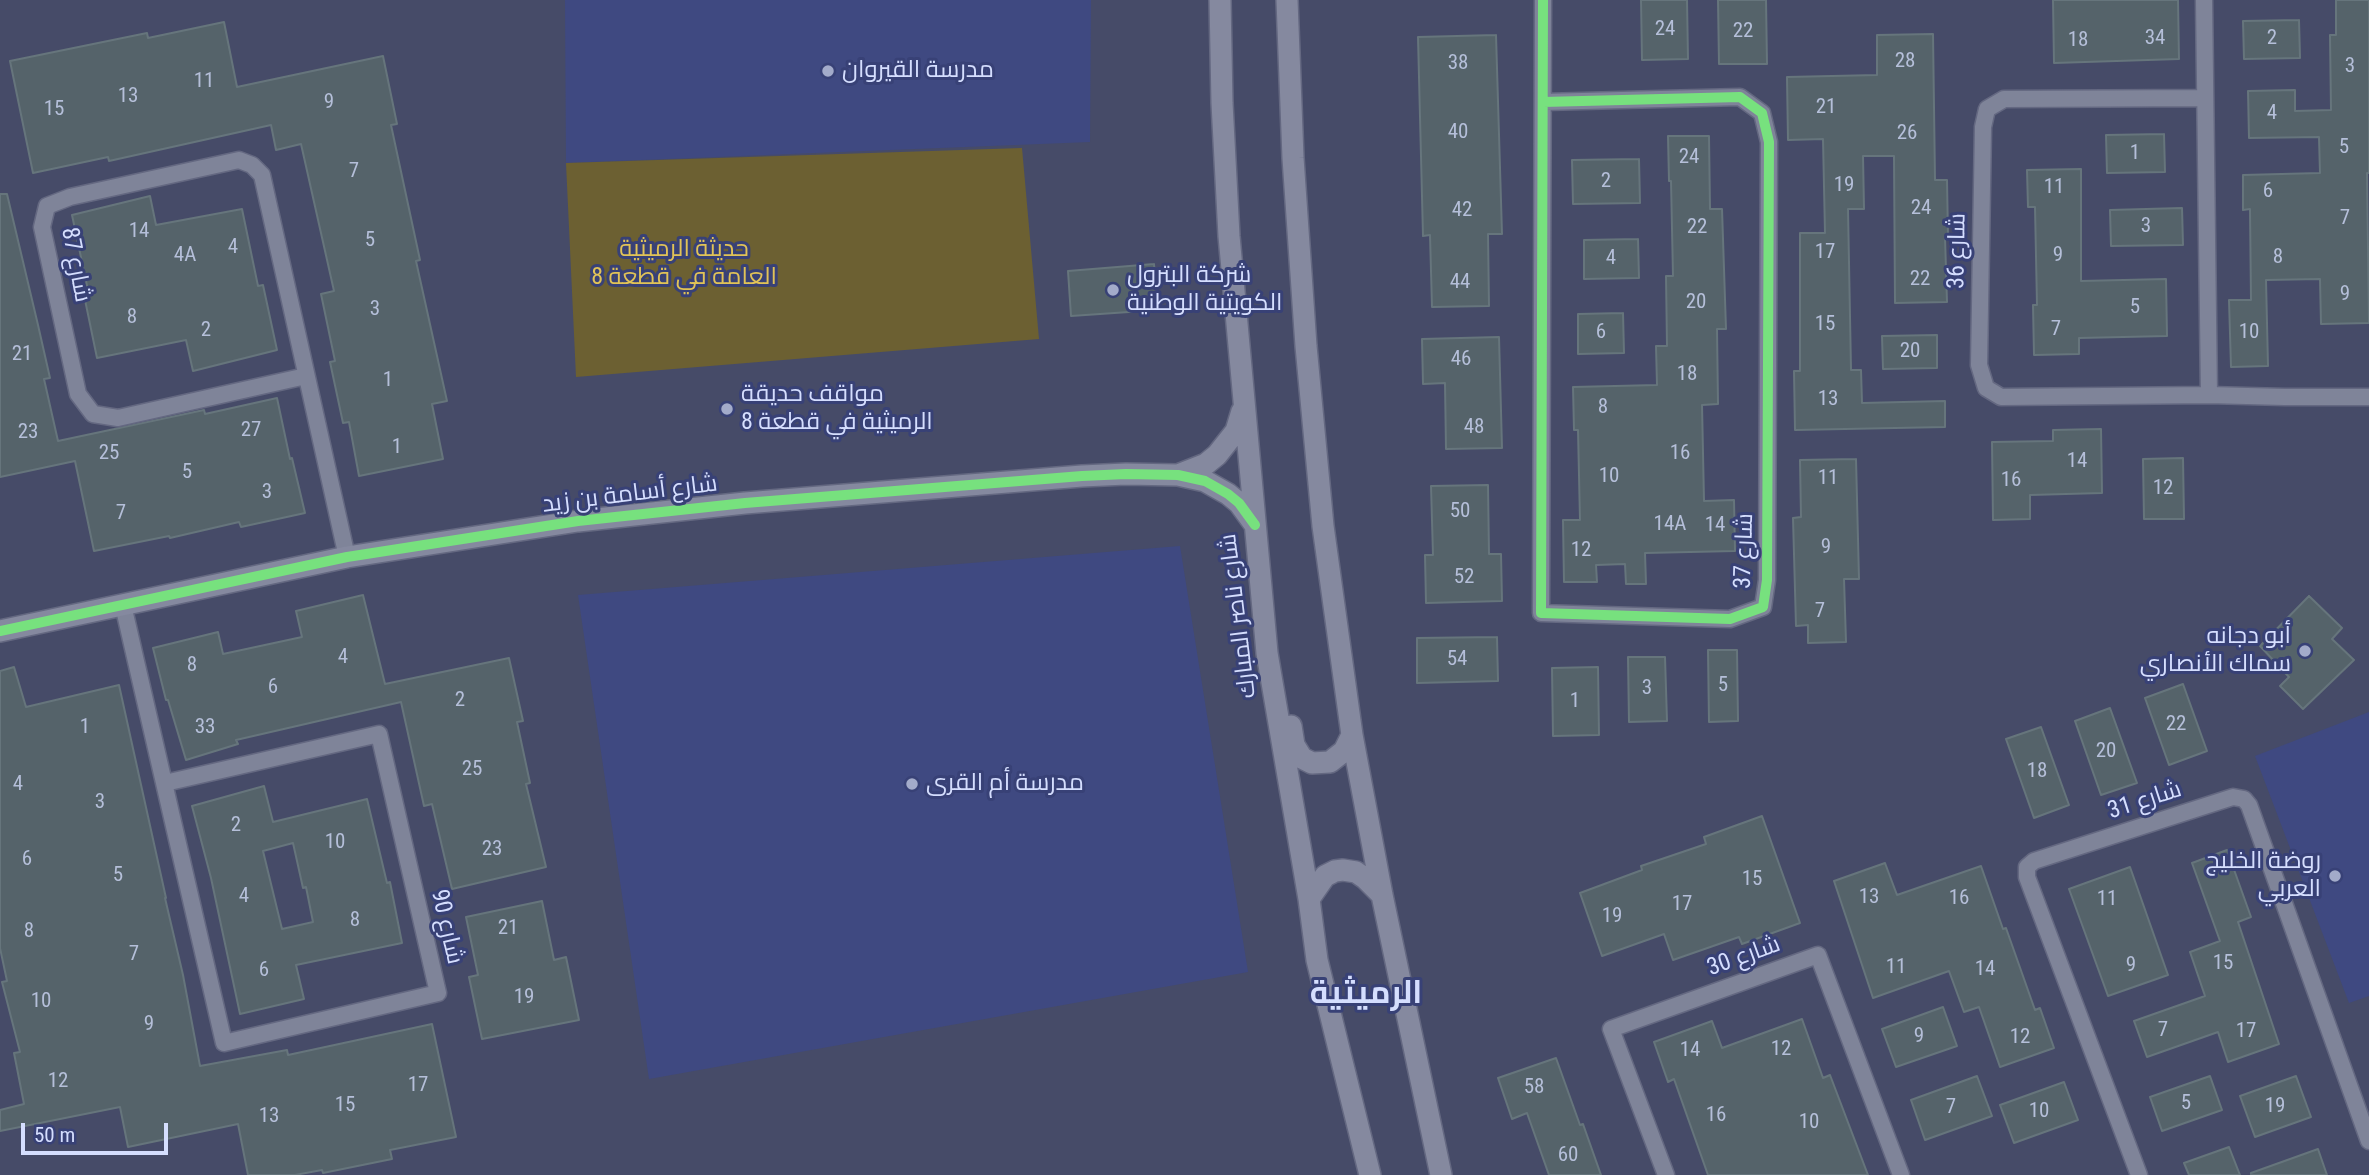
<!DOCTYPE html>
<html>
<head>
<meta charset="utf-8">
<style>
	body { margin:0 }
	#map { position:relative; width:2369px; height:1175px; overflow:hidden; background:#464b68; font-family:"Roboto Condensed",sans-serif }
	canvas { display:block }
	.scale { position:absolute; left:21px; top:1123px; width:147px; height:32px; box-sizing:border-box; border:4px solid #d5defe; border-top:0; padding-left:9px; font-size:21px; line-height:24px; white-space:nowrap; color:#d5defe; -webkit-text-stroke:5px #384176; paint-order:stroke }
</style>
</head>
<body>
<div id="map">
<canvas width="2369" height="1175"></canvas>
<div class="scale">50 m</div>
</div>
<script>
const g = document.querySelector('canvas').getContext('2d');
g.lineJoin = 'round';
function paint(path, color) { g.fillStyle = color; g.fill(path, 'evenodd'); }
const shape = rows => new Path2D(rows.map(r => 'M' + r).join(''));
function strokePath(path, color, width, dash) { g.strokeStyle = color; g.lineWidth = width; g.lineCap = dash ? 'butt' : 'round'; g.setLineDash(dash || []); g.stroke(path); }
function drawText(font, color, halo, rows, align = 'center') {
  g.font = font + ' "Roboto Condensed",Cairo,sans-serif'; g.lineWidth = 6; g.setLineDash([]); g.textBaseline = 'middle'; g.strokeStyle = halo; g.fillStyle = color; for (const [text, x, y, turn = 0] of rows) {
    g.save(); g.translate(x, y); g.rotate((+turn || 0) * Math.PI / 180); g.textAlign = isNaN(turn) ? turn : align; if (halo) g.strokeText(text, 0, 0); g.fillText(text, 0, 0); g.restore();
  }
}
const built = shape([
	[565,0,1091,0,1090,142,566,163],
	[1180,546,1248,972,649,1079,578,595],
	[2369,712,2369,996,2349,1003,2255,756]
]);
const green = shape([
	[1022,148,1039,339,576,377,566,163]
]);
const building = shape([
	[1641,0,1687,0,1688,59,1642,60,1641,0],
	[1718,0,1766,0,1767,64,1719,64,1718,0],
	[2053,0,2178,0,2179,59,2054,63,2053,0],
	[2336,0,2369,0,2369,173,2367,173,2369,323,2321,324,2320,279,2266,280,2268,366,2231,367,2229,300,2251,300,2250,209,2243,210,2243,175,2320,173,2319,137,2249,138,2248,91,2295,90,2295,111,2331,110,2330,35,2336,35,2336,0],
	[2299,20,2300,58,2244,59,2243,21,2299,20],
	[224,22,237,87,383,56,397,124,391,125,420,260,416,261,447,401,432,404,443,459,359,476,349,422,343,423,330,362,335,361,321,294,334,291,301,144,276,150,271,125,109,161,108,157,33,173,10,61,147,33,148,38,224,22],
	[1933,34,1935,180,1947,180,1948,237,1945,237,1947,302,1895,303,1894,156,1863,156,1864,209,1848,209,1851,370,1861,370,1862,403,1945,401,1945,427,1795,430,1794,371,1800,371,1800,233,1825,233,1823,139,1788,140,1787,77,1877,75,1877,35,1933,34],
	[1496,35,1502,234,1488,234,1489,306,1432,307,1430,235,1423,236,1418,37,1496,35],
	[2164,134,2165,172,2107,173,2106,135,2164,134],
	[1668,136,1709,136,1710,209,1722,209,1726,329,1717,329,1718,404,1702,405,1704,501,1734,500,1735,551,1645,553,1646,584,1626,584,1625,564,1596,565,1597,582,1564,582,1563,520,1580,520,1578,430,1574,430,1573,387,1657,385,1656,346,1667,346,1666,276,1673,276,1671,181,1669,181,1668,136],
	[1639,159,1640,203,1573,204,1572,160,1639,159],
	[2081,169,2081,281,2166,279,2167,336,2079,338,2079,354,2034,355,2033,305,2037,305,2035,207,2028,207,2027,170,2081,169],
	[0,194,7,194,38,325,50,378,44,379,58,441,204,410,205,414,277,398,290,459,292,458,305,513,241,527,239,522,170,538,169,536,94,551,75,461,0,477,0,194],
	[150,196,156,225,242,209,258,286,263,285,277,350,193,371,186,340,97,358,84,295,89,295,72,215,150,196],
	[2182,208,2183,245,2111,246,2110,210,2182,208],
	[1638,239,1639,278,1584,279,1584,240,1638,239],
	[1154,264,1158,310,1071,316,1068,271,1154,264],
	[1623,313,1624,353,1578,354,1578,314,1623,313],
	[1937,335,1937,368,1883,369,1882,336,1937,335],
	[1499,337,1502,448,1446,449,1445,383,1423,384,1422,339,1499,337],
	[2101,429,2102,493,2030,495,2030,519,1993,520,1992,442,2053,441,2053,430,2101,429],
	[2183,458,2184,519,2144,519,2143,459,2183,458],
	[1856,459,1859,579,1844,579,1846,642,1808,643,1808,625,1796,626,1793,518,1801,517,1800,460,1856,459],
	[1488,485,1489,554,1501,554,1502,601,1426,603,1425,555,1433,555,1431,486,1488,485],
	[363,595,385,684,509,658,523,721,517,722,530,783,526,784,546,867,452,889,432,804,424,806,401,702,236,740,238,744,186,760,168,700,166,700,153,648,218,632,223,654,302,637,296,611,363,595],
	[2309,596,2342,628,2332,639,2354,660,2303,709,2280,686,2289,677,2260,646,2309,596],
	[1497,637,1498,681,1417,683,1417,638,1497,637],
	[1708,650,1737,650,1738,721,1709,722,1708,650],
	[1628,657,1665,657,1667,721,1629,722,1628,657],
	[14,667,26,707,119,685,166,898,165,898,183,975,200,1066,287,1050,288,1055,432,1024,456,1137,390,1150,392,1159,323,1173,322,1170,295,1175,248,1175,238,1124,128,1147,120,1107,0,1131,0,1110,24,1104,14,1053,20,1052,2,982,7,981,0,948,0,671,14,667],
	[1598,667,1599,735,1553,736,1552,668,1598,667],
	[2183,684,2207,751,2169,765,2145,698,2183,684],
	[2110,708,2137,783,2101,795,2075,721,2110,708],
	[2041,727,2069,805,2034,818,2006,739,2041,727],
	[264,786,273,822,367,799,387,883,390,882,402,943,296,965,304,999,240,1014,211,878,192,806,264,786],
	[293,843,303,888,306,887,313,922,282,929,263,851,293,843],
	[1762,816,1800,923,1742,944,1739,937,1673,960,1664,934,1602,956,1580,893,1642,870,1641,866,1706,844,1704,837,1762,816],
	[2227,850,2251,917,2238,922,2279,1044,2228,1062,2218,1032,2147,1057,2134,1021,2205,996,2190,952,2220,941,2192,863,2227,850],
	[1885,863,1897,895,1981,866,2003,929,2006,928,2035,1010,2040,1008,2054,1048,2000,1067,1979,1007,1964,1012,1949,971,1873,998,1834,881,1885,863],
	[2130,867,2168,975,2108,996,2069,889,2130,867],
	[542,901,554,960,566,957,579,1020,482,1039,469,977,478,975,466,917,542,901],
	[1943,1007,1957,1046,1896,1067,1882,1029,1943,1007],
	[1802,1019,1823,1078,1830,1075,1868,1175,1708,1175,1674,1079,1668,1082,1654,1042,1712,1021,1722,1048,1802,1019],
	[1556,1058,1580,1125,1583,1124,1601,1175,1549,1175,1527,1113,1512,1119,1498,1078,1556,1058],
	[1977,1076,1992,1116,1925,1140,1911,1100,1977,1076],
	[2210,1076,2222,1110,2162,1131,2150,1097,2210,1076],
	[2296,1076,2311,1117,2255,1137,2240,1096,2296,1076],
	[2064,1082,2078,1120,2014,1143,2000,1105,2064,1082],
	[2229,1147,2240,1175,2189,1175,2184,1163,2229,1147],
	[2318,1149,2327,1175,2251,1175,2251,1173,2318,1149]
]);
const street = shape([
	[1543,0,1541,613,1730,619,1763,607,1767,580,1769,142,1762,113,1740,97,1543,102],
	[2204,0,2209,395],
	[2204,98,2004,99,1987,109,1983,127,1979,365,1986,388,2001,397,2209,395,2285,397,2369,397],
	[306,376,118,418,93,414,78,394,42,227,47,206,70,197,239,160,252,165,262,175,347,557],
	[123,605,224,1043,438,993,379,734,165,783],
	[1666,1175,1611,1029,1818,955,1901,1175],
	[2139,1175,2027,877,2027,867,2034,861,2233,797,2244,799,2249,805,2369,1141]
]);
const secondary = shape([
	[1220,0,1222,103,1229,236,1267,653,1309,899,1317,960,1370,1175],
	[1287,0,1293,158,1306,346,1323,526,1352,735,1382,895,1441,1175],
	[1178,475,1206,464,1217,455,1236,431,1242,411],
	[0,631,347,557,578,521,745,503,1082,476,1126,474,1178,475,1205,481,1228,494,1239,503,1255,525],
	[1291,726,1294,745,1302,758,1312,763,1330,762,1344,751,1352,735],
	[1309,899,1325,876,1335,871,1343,870,1356,872,1366,879,1382,895]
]);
const cycleway = shape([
	[1543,0,1541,613,1730,619,1763,607,1767,580,1769,142,1762,113,1740,97,1543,102],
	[0,631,347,557,578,521,745,503,1082,476,1126,474,1178,475,1205,481,1228,494,1239,503,1255,525]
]);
const markers = [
	[828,71,7,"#a3abca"],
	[1113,290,7,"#a3abca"],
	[727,409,7,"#a3abca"],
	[2305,651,7,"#a3abca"],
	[912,784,7,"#a3abca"],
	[2335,876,7,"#a3abca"]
];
const numberNames = [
	["24",1665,30],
	["22",1743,32],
	["34",2155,39],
	["2",2272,39],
	["18",2078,41],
	["28",1905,62],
	["38",1458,64],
	["3",2350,67],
	["11",204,82],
	["13",128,97],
	["9",329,103],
	["21",1826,108],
	["15",54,110],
	["4",2272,114],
	["40",1458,133],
	["26",1907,134],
	["5",2344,148],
	["1",2135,154],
	["24",1689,158],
	["7",354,172],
	["2",1606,182],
	["19",1844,186],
	["11",2054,188],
	["6",2268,192],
	["24",1921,209],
	["42",1462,211],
	["7",2345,219],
	["3",2146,227],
	["22",1697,228],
	["14",139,232],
	["5",370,241],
	["4",233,248],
	["17",1825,253],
	["4A",185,256],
	["9",2058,256],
	["8",2278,258],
	["4",1611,259],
	["22",1920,280],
	["44",1460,283],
	["9",2345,295],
	["20",1696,303],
	["5",2135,308],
	["3",375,310],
	["8",132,318],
	["15",1825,325],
	["7",2056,330],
	["2",206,331],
	["6",1601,333],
	["10",2249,333],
	["20",1910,352],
	["21",22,355],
	["46",1461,360],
	["18",1687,375],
	["1",388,381],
	["13",1828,400],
	["8",1603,408],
	["48",1474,428],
	["27",251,431],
	["23",28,433],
	["1",397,448],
	["25",109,454],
	["16",1680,454],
	["14",2077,462],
	["5",187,473],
	["10",1609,477],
	["11",1828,479],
	["16",2011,481],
	["12",2163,489],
	["3",267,493],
	["50",1460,512],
	["7",121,514],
	["14A",1670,525],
	["14",1715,526],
	["9",1826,548],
	["12",1581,551],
	["52",1464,578],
	["7",1820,612],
	["4",343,658],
	["54",1457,660],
	["8",192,666],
	["5",1723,686],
	["6",273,688],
	["3",1647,689],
	["2",460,701],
	["1",1575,702],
	["22",2176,725],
	["1",85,728],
	["33",205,728],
	["20",2106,752],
	["25",472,770],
	["18",2037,772],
	["4",18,785],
	["3",100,803],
	["2",236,826],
	["10",335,843],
	["23",492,850],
	["6",27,860],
	["5",118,876],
	["15",1752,880],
	["4",244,897],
	["13",1869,898],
	["16",1959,899],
	["11",2107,900],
	["17",1682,905],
	["19",1612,917],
	["8",355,921],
	["21",508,929],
	["8",29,932],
	["7",134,955],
	["15",2223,964],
	["9",2131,966],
	["11",1896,968],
	["14",1985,970],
	["6",264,971],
	["19",524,998],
	["10",41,1002],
	["9",149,1025],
	["7",2163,1031],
	["17",2246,1032],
	["9",1919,1037],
	["12",2020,1038],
	["12",1781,1050],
	["14",1690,1051],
	["12",58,1082],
	["17",418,1086],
	["58",1534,1088],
	["5",2186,1104],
	["15",345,1106],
	["19",2275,1107],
	["7",1951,1108],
	["10",2039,1112],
	["16",1716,1116],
	["13",269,1117],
	["10",1809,1123],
	["60",1568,1156]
];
const poiNames = [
	["مدرسة القيروان",842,71],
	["شركة البترول",1127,276],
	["الكويتية الوطنية",1127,304],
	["مواقف حديقة",741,395],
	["الرميثية في قطعة 8",741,423],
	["أبو دجانه",2291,637,"right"],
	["سماك الأنصاري",2291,665,"right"],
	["مدرسة أم القرى",926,784],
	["روضة الخليج",2321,862,"right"],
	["العربي",2321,890,"right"]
];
const parkNames = [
	["حديثة الرميثية",684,250],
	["العامة في قطعة 8",684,278]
];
const streetNames = [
	["شارع 36",1958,251,-89],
	["شارع 87",75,265,79],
	["شارع أسامة بن زيد",630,495,-7],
	["شارع 37",1745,551,-88],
	["شارع ناصر المبارك",1239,616,-97],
	["شارع 31",2145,801,-18],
	["شارع 90",446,927,77],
	["شارع 30",1744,957,-20]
];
const districtNames = [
	["الرميثية",1366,995]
];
paint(built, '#3f4981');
paint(green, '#6c6032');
paint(building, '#55636a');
strokePath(building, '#66757c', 2);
strokePath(street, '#646881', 19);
strokePath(secondary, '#646881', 24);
strokePath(street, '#7f8499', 16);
strokePath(secondary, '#85899f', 21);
strokePath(cycleway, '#77e17e', 10);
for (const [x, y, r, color] of markers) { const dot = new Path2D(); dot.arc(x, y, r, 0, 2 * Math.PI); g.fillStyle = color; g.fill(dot); strokePath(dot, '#384176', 2.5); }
drawText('21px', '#b5bfd9', null, numberNames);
drawText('24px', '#d5defe', '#384176', poiNames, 'left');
drawText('24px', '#e1c357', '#384176', parkNames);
drawText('24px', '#d5defe', '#384176', streetNames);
drawText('bold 32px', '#d5defe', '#384176', districtNames);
</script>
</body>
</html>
